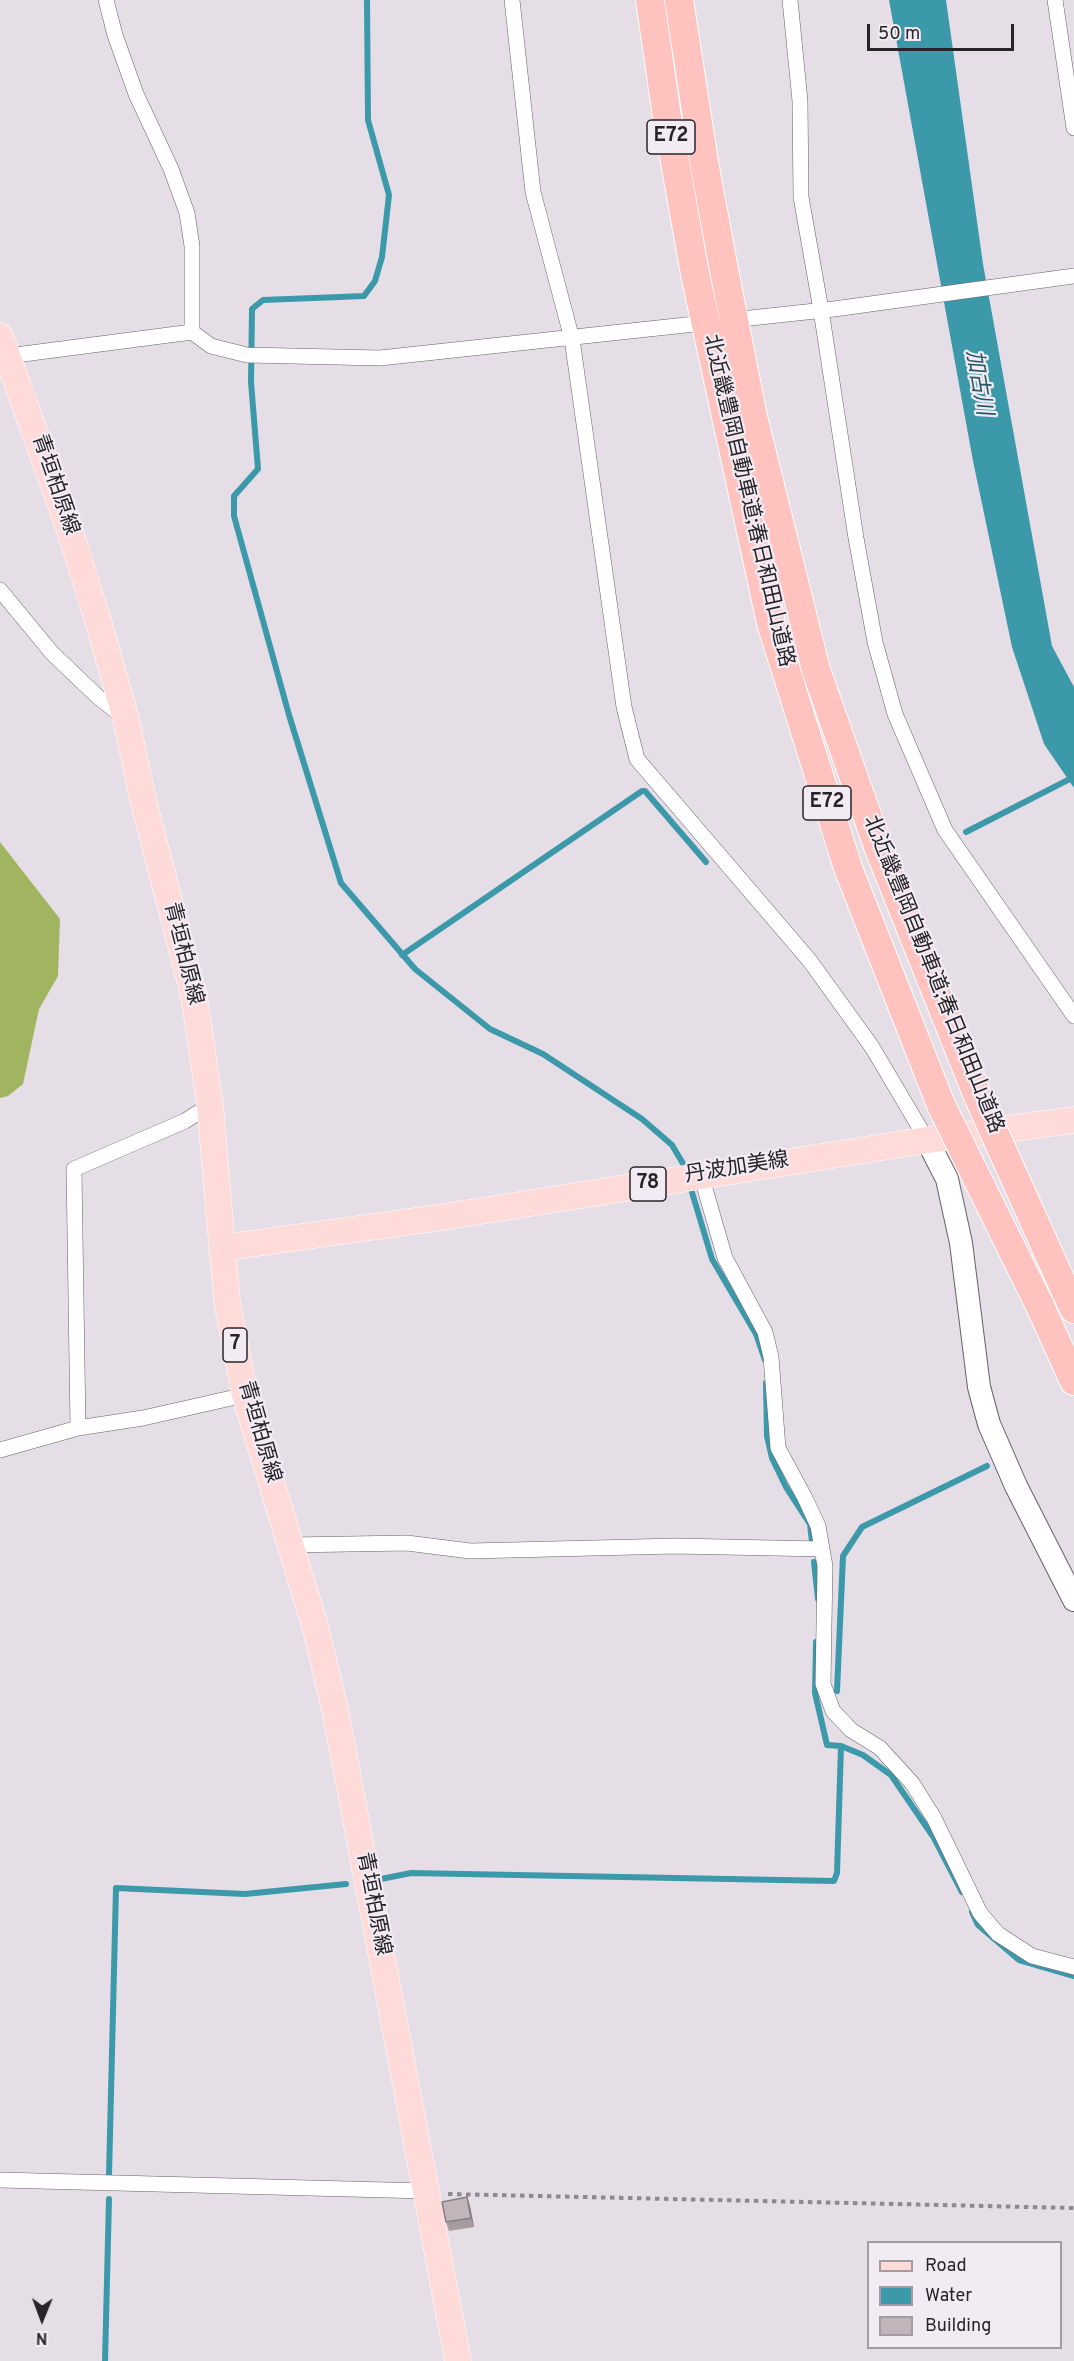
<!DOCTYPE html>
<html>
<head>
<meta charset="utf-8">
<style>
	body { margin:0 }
	#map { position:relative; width:1074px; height:2361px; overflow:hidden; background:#e5dee7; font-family:Overpass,sans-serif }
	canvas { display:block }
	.legend { position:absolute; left:867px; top:2241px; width:195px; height:108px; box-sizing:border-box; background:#f3ebf4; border:2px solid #a19ba2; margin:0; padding:8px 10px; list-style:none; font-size:18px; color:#272427 }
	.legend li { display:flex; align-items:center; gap:12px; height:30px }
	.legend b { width:30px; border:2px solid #a19ba2 }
	.north { position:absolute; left:12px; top:2289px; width:60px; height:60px; -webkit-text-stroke:4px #f3ebf4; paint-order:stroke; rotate:181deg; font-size:16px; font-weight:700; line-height:24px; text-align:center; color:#272427 }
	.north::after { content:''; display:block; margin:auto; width:21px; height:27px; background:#272427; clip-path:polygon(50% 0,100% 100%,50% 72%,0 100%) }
	.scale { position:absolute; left:867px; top:24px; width:147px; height:27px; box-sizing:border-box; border:3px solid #272427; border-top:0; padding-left:8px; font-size:18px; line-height:21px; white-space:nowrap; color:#272427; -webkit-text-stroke:4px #f3ebf4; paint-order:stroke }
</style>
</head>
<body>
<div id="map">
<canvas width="1074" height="2361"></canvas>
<ul class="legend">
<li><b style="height:8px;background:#fedad9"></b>Road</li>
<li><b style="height:16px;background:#3c99aa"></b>Water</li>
<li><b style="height:16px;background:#c1b5ba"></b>Building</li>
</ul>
<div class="north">N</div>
<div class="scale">50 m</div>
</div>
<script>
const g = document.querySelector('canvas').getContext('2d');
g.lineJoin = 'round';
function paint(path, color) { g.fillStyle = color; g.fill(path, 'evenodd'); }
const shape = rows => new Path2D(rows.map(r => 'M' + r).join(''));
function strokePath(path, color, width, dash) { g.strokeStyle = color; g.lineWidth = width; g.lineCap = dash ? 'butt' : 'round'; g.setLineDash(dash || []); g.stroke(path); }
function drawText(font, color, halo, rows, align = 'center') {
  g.font = font + ' Overpass,"Noto Sans JP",sans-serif'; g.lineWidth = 4.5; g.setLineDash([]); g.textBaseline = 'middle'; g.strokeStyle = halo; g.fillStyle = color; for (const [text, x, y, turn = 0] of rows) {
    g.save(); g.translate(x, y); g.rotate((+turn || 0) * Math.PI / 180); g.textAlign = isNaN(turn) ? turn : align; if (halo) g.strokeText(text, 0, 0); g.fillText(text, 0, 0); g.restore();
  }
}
const forest = shape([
	[0,842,60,919,58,976,39,1009,23,1084,8,1096,0,1098]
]);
const water = shape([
	[889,0,946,0,983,264,1052,646,1074,687,1074,788,1044,744,1012,647,973,461]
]);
const stream = shape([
	[367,0,368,120,389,195,382,257,375,281,364,296,263,300,252,309,251,382,258,469,234,496,234,516,289,715,341,883,415,969,490,1029,543,1054,642,1119,672,1145,685,1167],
	[966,832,1074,777],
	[402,955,642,791,645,791,706,862],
	[691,1189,712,1259,756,1334,765,1360],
	[766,1383,767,1436,772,1458,786,1487,810,1524,812,1542],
	[814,1562,818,1599],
	[816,1642,815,1693,827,1745,841,1746,863,1755,891,1775,934,1838,962,1892],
	[837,1691,843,1556,862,1527,987,1466],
	[381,1879,411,1873,834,1881,837,1873,841,1746],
	[972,1912,978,1925,1019,1960,1074,1976],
	[109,2175,116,1888,245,1894,346,1884],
	[105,2361,109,2199]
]);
const path = shape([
	[448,2194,1074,2208]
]);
const street = shape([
	[106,0,115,35,136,94,171,169,187,213,192,246,192,332],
	[512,0,533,192,572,339,624,707,637,759,810,961,872,1047,927,1140],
	[790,0,800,101,801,197,821,310,856,538,875,642,895,714,945,830,1074,1016],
	[1055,0,1074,128],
	[8,356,192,332,211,346,247,355,380,358,834,309,1074,276],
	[0,590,52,653,98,697,125,718],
	[701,1175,725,1258,765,1332,771,1357,778,1448,805,1498,818,1526,825,1566,823,1684,833,1711,851,1730,880,1748,912,1783,934,1818,980,1913,998,1934,1032,1956,1074,1967],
	[78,1428,74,1169,185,1121,210,1105],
	[0,1450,78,1428,143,1418,245,1395],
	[291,1545,407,1543,470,1551,676,1546,822,1549],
	[0,2180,426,2191]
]);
const secondary = shape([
	[927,1140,947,1179,961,1243,979,1387,989,1424,1016,1486,1074,1600]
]);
const primary = shape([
	[0,336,67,522,97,617,126,719,143,800,194,996,210,1105,227,1302,245,1395,315,1626,335,1709,458,2361],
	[222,1248,450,1216,927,1140,1074,1120]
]);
const highway = shape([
	[650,0,667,117,695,274],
	[679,0,704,162,724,270],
	[1066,1292,1074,1309],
	[1039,1304,1074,1381]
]);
const highwayBridge = shape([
	[724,270,753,417,816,670,879,849,977,1094,1066,1292],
	[695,274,771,623,848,868,941,1105,1039,1304]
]);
const wall = shape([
	[467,2197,470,2206,474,2227,449,2231,446,2222]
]);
const shadedWall = shape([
	[467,2197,470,2206,474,2227,471,2218]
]);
const building = shape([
	[467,2197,471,2218,446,2222,442,2202,467,2197]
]);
const shields = [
	[671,137,48],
	[827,803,48],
	[648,1184,36],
	[235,1345,24]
];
const shieldNames = [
	["E72",671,137],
	["E72",827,803],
	["78",648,1184],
	["7",235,1345]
];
const streetNames = [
	["青垣柏原線",54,485,71],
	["北近畿豊岡自動車道;春日和田山道路",747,501,77],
	["青垣柏原線",182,954,76],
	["北近畿豊岡自動車道;春日和田山道路",932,975,68],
	["丹波加美線",737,1169,-9],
	["青垣柏原線",258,1432,74],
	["青垣柏原線",372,1904,79]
];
const waterNames = [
	["加古川",977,383,80]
];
paint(forest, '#a1b561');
paint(water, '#3c99aa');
strokePath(stream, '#3c99aa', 6);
strokePath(street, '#666068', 16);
strokePath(secondary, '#666068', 24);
strokePath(primary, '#fff', 27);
strokePath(highway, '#fff', 30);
strokePath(path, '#8e888f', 4, [4.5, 4.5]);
strokePath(street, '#fff', 15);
strokePath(secondary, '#fff', 22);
strokePath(primary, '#fedad9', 26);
strokePath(highway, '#fec2bf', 28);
strokePath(highwayBridge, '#fff', 30, []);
strokePath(highwayBridge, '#fec2bf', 28);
paint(wall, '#a69ca0');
paint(shadedWall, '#877f82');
paint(building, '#c1b5ba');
strokePath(building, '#877f82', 1.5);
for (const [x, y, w] of shields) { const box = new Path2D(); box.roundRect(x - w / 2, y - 17, w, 34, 4.5); g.fillStyle = '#f3ebf4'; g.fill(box); strokePath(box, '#272427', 1.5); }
drawText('bold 20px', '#272427', null, shieldNames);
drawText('21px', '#272427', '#f3ebf4', streetNames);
drawText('italic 22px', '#255962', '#f3ebf4', waterNames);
</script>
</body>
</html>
